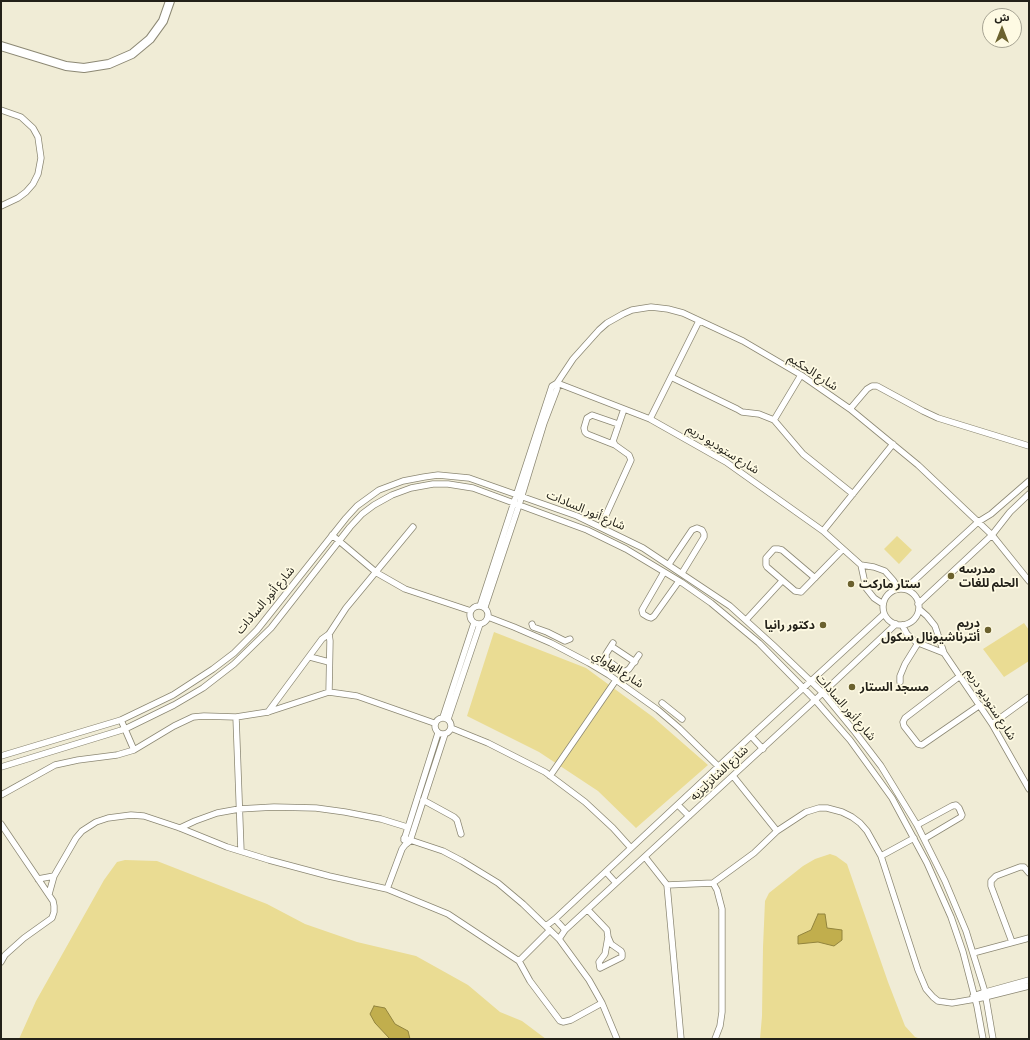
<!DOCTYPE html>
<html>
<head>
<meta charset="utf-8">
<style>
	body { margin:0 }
	#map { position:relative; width:1030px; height:1040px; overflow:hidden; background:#f0ecd6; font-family:Commissioner,"Noto Sans Arabic",sans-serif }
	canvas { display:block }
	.frame { position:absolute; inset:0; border:2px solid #232119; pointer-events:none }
	.north { position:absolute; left:982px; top:8px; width:40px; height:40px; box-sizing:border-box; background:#fefae3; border:1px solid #a6a392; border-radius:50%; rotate:0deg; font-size:11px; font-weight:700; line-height:16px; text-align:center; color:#232119 }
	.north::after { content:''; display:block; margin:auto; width:14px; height:18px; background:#6b612e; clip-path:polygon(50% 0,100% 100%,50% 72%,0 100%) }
</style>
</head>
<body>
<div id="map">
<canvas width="1030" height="1040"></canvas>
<div class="frame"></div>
<div class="north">ش</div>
</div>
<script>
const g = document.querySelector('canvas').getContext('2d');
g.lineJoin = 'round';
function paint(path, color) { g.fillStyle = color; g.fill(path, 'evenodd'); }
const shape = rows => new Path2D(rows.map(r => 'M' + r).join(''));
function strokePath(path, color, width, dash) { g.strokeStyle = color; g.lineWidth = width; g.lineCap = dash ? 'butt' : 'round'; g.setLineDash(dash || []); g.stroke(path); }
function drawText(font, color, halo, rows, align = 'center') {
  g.font = font + ' Commissioner,"Noto Sans Arabic",sans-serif'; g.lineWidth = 3.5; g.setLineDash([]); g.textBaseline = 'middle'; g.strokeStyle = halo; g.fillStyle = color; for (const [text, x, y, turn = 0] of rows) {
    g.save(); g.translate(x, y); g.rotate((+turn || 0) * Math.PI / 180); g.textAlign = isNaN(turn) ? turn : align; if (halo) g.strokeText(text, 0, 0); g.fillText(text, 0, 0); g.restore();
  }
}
const green = shape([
	[897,536,912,550,899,564,884,549],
	[1024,623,1029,630,1029,661,1004,677,983,649],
	[494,632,586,668,653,717,708,765,636,828,598,791,539,752,467,716],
	[830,854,836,856,847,864,888,982,905,1026,915,1037,921,1039,760,1039,762,1016,763,947,765,901,769,893,803,866,815,859],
	[125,860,157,861,267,904,305,924,357,942,416,956,468,985,500,1012,522,1021,546,1039,19,1039,36,1001,104,880,117,862]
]);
const water = shape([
	[818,914,825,914,827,928,842,930,842,940,834,946,818,942,798,944,798,936,811,930,818,914],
	[374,1006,385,1008,395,1024,408,1031,410,1039,390,1039,375,1023,370,1014,374,1006]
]);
const street = shape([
	[1,110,21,117,33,128,38,137,41,158,38,174,33,184,26,192,18,198,1,206],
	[671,377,737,409,742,412,759,414,774,420,803,454,853,494],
	[557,383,650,419,726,462,823,531,861,565,874,567,885,571,893,580,899,589],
	[850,409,867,389,872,386,877,386,923,411,938,418,1029,446],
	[650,419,699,321],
	[774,420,801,375],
	[615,445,587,434,585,432,584,428,587,418,592,415,618,424],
	[601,526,631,460,629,455,615,445,613,441,624,409],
	[823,531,893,444],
	[332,535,377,573,405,589,471,611],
	[669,564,692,530,697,528,702,530,704,534,704,537,682,573],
	[861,565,866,588,874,598,883,604],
	[664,572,642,610,643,614,648,617,651,618,654,616,679,581],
	[815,578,782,550,778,549,774,549,766,558,766,565,767,567,795,591,801,592,843,549],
	[905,589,978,522,991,514,1029,481],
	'883 607a18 18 0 1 1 36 0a18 18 0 1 1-36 0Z',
	[918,604,992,535,1010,512,1029,494],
	'470 615a9 9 0 1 1 18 0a9 9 0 1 1-18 0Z',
	[480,606,552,386,557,383,573,359,599,330,607,323,623,314,632,310,651,307,668,309,683,313,743,341,801,375,850,409,918,465,992,535,1029,581],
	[485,607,519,505,544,423,557,389,557,383],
	[919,609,927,616,935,626,944,653,992,724,1029,789],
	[488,617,514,627,551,643,589,663,609,675,658,710,679,728,719,767],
	[746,620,782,581],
	[532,624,533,627,547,632,565,641,570,639],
	[902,625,907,634,916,642,944,653],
	[329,634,330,641,329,692],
	[613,643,606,654,606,659,622,671,626,671,629,669,639,655],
	[611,646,635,662],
	[310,657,329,662],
	[960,676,905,718,903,722,904,726,918,744,922,745,980,705],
	[900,682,900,676,905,664,918,643],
	[662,703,682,719],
	[268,712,322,639,329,634,346,608,413,527],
	[236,717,241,851],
	[443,717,474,623],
	'435 726a8 8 0 1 1 16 0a8 8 0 1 1-16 0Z',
	[448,719,480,624],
	[121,720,134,750],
	[992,724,1029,697],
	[451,728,488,743,545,772,585,802,613,828,631,848],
	[751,736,763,749],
	[1,756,121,720,173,695,213,669,234,653,257,630,346,518,357,506,379,490,403,481,424,477,438,475,469,478,577,516,643,548,730,606,773,645,823,693,855,732,881,766,917,825,945,881,966,931,985,992,993,1039],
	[1,767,125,729,174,705,203,688,234,664,271,628,350,527,362,514,374,505,392,495,411,488,433,484,448,484,473,488,587,530,626,549,681,582,711,603,759,643,815,700,850,740,879,780,892,798,927,863,951,917,963,952,977,1006,983,1039],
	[550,776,616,680],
	[733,776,777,831],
	[1,795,55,765,78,760,117,755,134,750,174,726,193,717,204,716,236,717,268,712,329,692,357,696,434,723],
	[423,800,454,817,457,820,461,834],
	[678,805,689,816],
	[1,824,53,901,54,906,54,912,52,918,24,938,5,955,1,962],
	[917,825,952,806,956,805,959,808,962,815,961,817,924,839],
	[180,828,195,821,217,813,239,809,274,807,316,808,345,812,381,819,407,827],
	[404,838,443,851,462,861,498,883,523,904,559,939,589,980,602,1003,617,1039],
	[404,840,438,733],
	[881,856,914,838],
	[645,857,667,885,713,883,754,853,777,831,806,812,819,808,827,808,842,812,852,817,860,823,867,831,881,856,918,970,926,989,933,997,938,1001,952,1003,981,998,1029,986],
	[606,872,616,883],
	[38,879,54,876],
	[713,883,717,890,722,909,722,1012,720,1026,715,1039],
	[667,885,681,1039],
	[387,889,402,849,405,845,410,841,445,734],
	[49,894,54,876,76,838,82,831,96,822,108,818,131,815,144,816,180,828,227,847,269,860,329,876,387,889,448,914,519,961,530,981,560,1021,563,1022,571,1020,602,1003],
	[588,910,607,930,608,937,611,944,621,951,622,953,622,957,600,968,599,962,605,954,608,937],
	[555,919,565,930],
	[546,926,555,919,751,736,884,614],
	[559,939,565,930,815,700,896,624],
	[1012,942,991,886,991,881,996,876,1020,867,1024,867,1029,873],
	[973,953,1029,938],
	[519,961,549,931],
	[973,996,982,993,1029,980]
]);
const secondary = shape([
	[1,46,66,66,84,68,109,64,132,54,150,39,163,21,170,1]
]);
const markers = [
	[951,576,4,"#6b612e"],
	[851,584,4,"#6b612e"],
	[823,625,4,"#6b612e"],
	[988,630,4,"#6b612e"],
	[852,687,4,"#6b612e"]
];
const streetNames = [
	["شارع الحكيم",813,372,33],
	["شارع ستوديو دريم",723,449,32],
	["شارع أنور السادات",586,510,23],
	["شارع أنور السادات",265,600,-50],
	["شارع الهاواي",618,669,33],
	["شارع ستوديو دريم",991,704,57],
	["شارع أنور السادات",846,707,49],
	["شارع الشانزليزيه",719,773,-43]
];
const poiNames = [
	["مدرسه",959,569],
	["الحلم للغات",959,583],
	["ستار ماركت",859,584],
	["دريم",980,623,"right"],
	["أنترناشيونال سكول",980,637,"right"],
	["دكتور رانيا",815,625,"right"],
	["مسجد الستار",860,687]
];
paint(green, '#eadc93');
paint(water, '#c1ae4d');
strokePath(water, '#92843d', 1);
strokePath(street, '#8c8874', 7);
strokePath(secondary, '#8c8874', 10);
strokePath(street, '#fff', 5.5);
strokePath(secondary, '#fff', 8);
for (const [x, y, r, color] of markers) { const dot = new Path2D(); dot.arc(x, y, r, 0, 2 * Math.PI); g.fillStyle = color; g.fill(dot); strokePath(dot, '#fefae3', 1.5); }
drawText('12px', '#232119', '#fefae3', streetNames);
drawText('bold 12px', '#232119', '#fefae3', poiNames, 'left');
</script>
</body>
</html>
